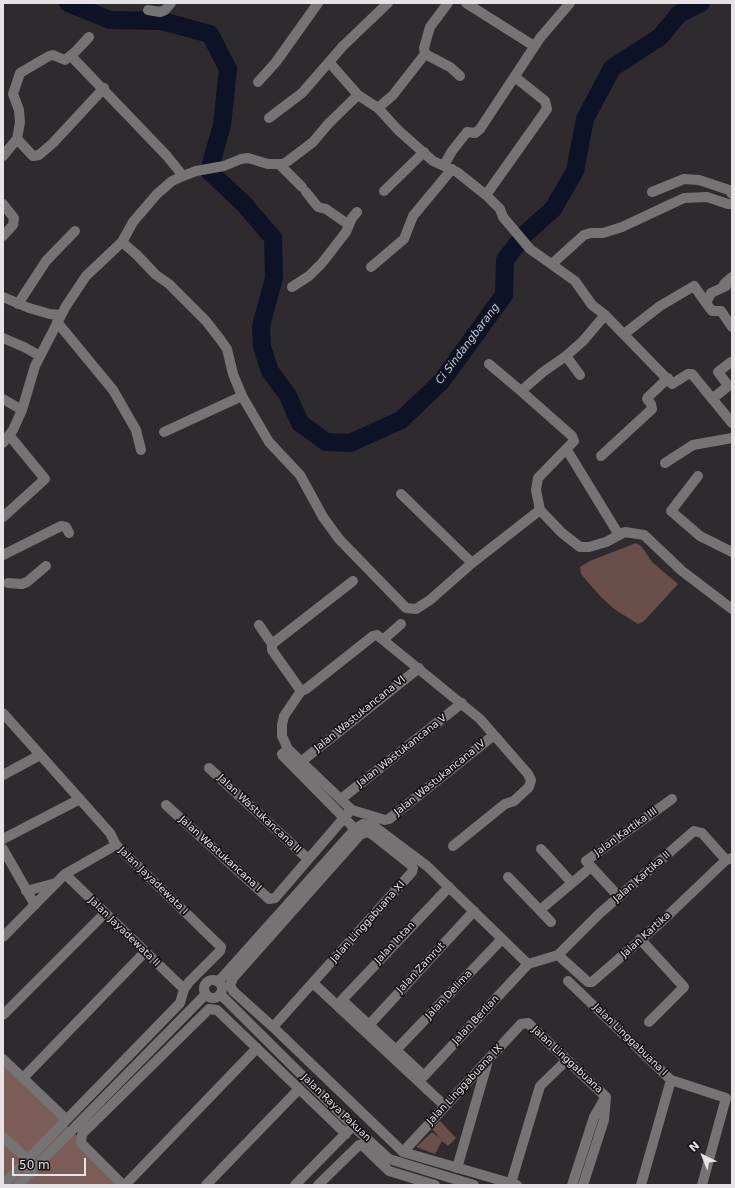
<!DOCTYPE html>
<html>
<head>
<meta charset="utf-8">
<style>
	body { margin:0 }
	#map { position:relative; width:735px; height:1188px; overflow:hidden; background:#2f2a2e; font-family:"DejaVu Sans",sans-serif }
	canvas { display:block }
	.frame { position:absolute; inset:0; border:4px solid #e6e2e5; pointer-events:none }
	.north { position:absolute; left:683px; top:1136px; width:40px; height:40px; -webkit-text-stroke:3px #151315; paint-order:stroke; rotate:317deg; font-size:11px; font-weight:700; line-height:16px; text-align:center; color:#e6e2e5 }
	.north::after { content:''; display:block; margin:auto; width:14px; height:18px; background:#e6e2e5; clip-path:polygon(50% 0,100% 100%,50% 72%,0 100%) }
	.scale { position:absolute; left:12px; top:1158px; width:74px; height:18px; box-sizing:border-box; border:2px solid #e6e2e5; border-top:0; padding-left:5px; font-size:12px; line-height:14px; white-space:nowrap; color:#e6e2e5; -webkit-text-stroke:3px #151315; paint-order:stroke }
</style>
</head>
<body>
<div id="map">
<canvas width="735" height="1188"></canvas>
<div class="frame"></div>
<div class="north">N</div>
<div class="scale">50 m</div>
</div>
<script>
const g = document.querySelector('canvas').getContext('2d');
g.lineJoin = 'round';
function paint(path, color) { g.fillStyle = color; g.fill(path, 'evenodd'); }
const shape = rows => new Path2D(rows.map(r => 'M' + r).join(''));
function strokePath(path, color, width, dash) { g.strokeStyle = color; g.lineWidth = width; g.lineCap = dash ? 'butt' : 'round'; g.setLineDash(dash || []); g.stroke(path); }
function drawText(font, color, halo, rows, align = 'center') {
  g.font = font + ' "DejaVu Sans",sans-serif'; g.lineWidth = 3.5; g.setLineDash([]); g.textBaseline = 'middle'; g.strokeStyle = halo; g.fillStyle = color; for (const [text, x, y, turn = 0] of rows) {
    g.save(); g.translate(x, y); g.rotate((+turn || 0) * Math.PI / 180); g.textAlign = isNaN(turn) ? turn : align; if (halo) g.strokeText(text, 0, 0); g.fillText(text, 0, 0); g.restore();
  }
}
const green = shape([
	[636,543,642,547,652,562,678,584,644,621,638,624,614,609,600,596,581,574,580,567,590,561],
	[440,1121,456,1138,448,1146,442,1141,435,1154,416,1147,432,1132,440,1138,432,1129]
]);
const forest = shape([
	[3,1062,126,1185,3,1185]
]);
const river = shape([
	[68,3,110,20,162,21,210,34,228,69,222,125,209,171,244,204,273,238,274,278,261,326,262,347,270,371,287,394,300,423,326,442,350,443,401,420,441,382,504,295,505,260,524,235,553,209,575,171,585,119,612,68,660,37,679,14,701,3]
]);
const minor = shape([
	[466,3,534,46],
	[148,10,160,12,165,10,171,3],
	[425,54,450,67,460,76],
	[71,56,167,156,183,176],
	[329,62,358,95,378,108,398,130,433,161,457,172,486,195,500,209,503,217,530,249,575,281,592,305,605,315,672,384,688,374,692,374,732,423],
	[258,82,276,62,318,3],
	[378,108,393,95,425,54,424,48,430,27,448,3],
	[269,118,302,93,343,46,388,3],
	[17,139,33,156,39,155,53,143,104,88],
	[3,156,17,139,20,122,19,110,13,94,20,73,49,56,53,55,65,60,76,51,89,37],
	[279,164,302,187],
	[444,165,452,151,467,132,475,133,480,129,540,38,570,3],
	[384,191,424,152],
	[306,192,318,207,326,209,349,225],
	[652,192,684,179,699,180,729,190,732,194],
	[486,195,547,109,545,101,515,77],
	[3,204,14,218,13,225,3,236],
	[122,242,137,255,156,275,169,284,206,321,220,339,227,349,233,374,242,396,269,442,300,475,323,517,339,539,406,608,416,609,430,600,472,563,540,510,562,533,580,547,589,547,606,542,625,532,644,535,682,571,732,609],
	[553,263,584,235,591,233,603,233,622,227,684,198,707,197,728,204,732,204],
	[371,267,404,239,413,216,452,169],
	[292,287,309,276,322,263,346,232,352,218,357,212],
	[3,297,29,308,50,314,61,315],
	[706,303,712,311,721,311,732,327],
	[18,304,46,261,75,231],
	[57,322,113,390,136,430,141,450],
	[624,334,660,306,694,286,706,303,711,293,726,286,724,284,732,277],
	[3,338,24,347,40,356],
	[566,356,580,375],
	[489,364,521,391],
	[3,399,22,410],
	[712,399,727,387,727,384,718,372,731,362],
	[164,432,242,396],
	[3,443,13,430,22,410,35,366,66,306,86,276,122,242,133,222,157,194,172,181,183,176,196,171,224,166,241,159,248,158,268,164,283,164,288,161,313,142,329,123,358,95],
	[567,450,619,535],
	[601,456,652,409,651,404,647,399,648,397,668,378],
	[665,463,693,445,732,438],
	[698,476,671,511,700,536,732,552],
	[401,494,472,563],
	[540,510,536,490,538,478,574,441,572,436,521,391,543,372,566,356,583,341,605,315],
	[3,517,45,479,9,435],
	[3,555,61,526,66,527,69,533],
	[8,583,22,584,27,582,46,566],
	[259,625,272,644],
	[384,639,401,624],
	[301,691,306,689,373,636,377,635,480,719,528,774,531,780,529,787,514,801,505,804,453,846],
	[301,691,272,650,272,644,353,581],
	[3,713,110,833,116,845,221,947,220,951,189,982,184,989,180,1003,3,1185],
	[288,749,282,736,282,725,284,716,301,691],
	[302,761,419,668],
	[209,768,308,859],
	[3,775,40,755],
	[341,799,462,703],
	[166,805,269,899,275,898,349,812],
	[355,829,283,756,282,754,288,749,352,810,385,820,389,819,494,735],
	[367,832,372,834,411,865,413,868,412,872,273,1027,233,991,230,985,233,978,360,835,367,832],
	[3,839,80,799],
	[3,849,35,905],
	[541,849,572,883],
	[65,874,184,989],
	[508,877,551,922],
	[449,887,342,1000,424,1076,528,964,558,955,599,914,694,831,702,833,726,860],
	[26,891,56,883],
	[619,897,586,861,672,799],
	[540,910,591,867],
	[3,937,65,874,116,845],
	[640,939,684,987,649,1022],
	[558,955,588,982,592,982,660,923,726,860,732,858],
	'204 989a9 9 0 1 1 18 0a9 9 0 1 1-18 0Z',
	[568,981,671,1080,726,1098,702,1185],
	[218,982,355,829,363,824,375,827,427,866,528,964],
	[313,983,445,1106],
	[220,994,353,1126,389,1159,474,1185],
	[3,1015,105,913],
	[369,1025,474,911],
	[273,1027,403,1152,517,1185],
	[396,1050,502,939],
	[3,1059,66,1119],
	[23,1078,145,952],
	[3,1137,27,1159],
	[403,1152,521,1024,528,1023,606,1097,604,1120,583,1185],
	[457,1168,487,1064],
	[511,1183,540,1086,567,1060],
	[18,1185,206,994],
	[123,1185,81,1143,82,1134,209,1009,217,1010,346,1134],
	[125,1185,257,1048],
	[206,1185,299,1089],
	[295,1185,350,1129],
	[318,1185,359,1145,362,1145,389,1171,435,1185],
	[572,1185,594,1117,605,1098],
	[641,1185,671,1080]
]);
const streetNames = [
	["Jalan Wastukancana VI",360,714,-39],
	["Jalan Wastukancana V",402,751,-38],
	["Jalan Wastukancana IV",440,778,-39],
	["Jalan Wastukancana II",259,814,43],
	["Jalan Kartika III",626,832,-36],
	["Jalan Wastukancana I",220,854,42],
	["Jalan Kartika II",642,877,-41],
	["Jalan Jayadewata I",153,881,44],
	["Jalan Linggabuana XI",368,922,-48],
	["Jalan Jayadewata II",124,932,44],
	["Jalan Kartika",646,935,-42],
	["Jalan Intan",395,943,-47],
	["Jalan Zamrut",421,968,-47],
	["Jalan Delima",449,995,-47],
	["Jalan Berlian",476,1020,-47],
	["Jalan Linggabuana I",630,1040,44],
	["Jalan Linggabuana",567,1060,43],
	["Jalan Linggabuana IX",465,1085,-47],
	["Jalan Raya Pakuan",336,1108,44]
];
const waterNames = [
	["Ci Sindangbarang",468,344,-53]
];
paint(green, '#694e49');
paint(forest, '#7b5c57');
strokePath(river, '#0e1227', 18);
strokePath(minor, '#767374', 10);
drawText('10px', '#e6e2e5', '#151315', streetNames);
drawText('italic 11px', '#b7c6f7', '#151315', waterNames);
</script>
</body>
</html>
